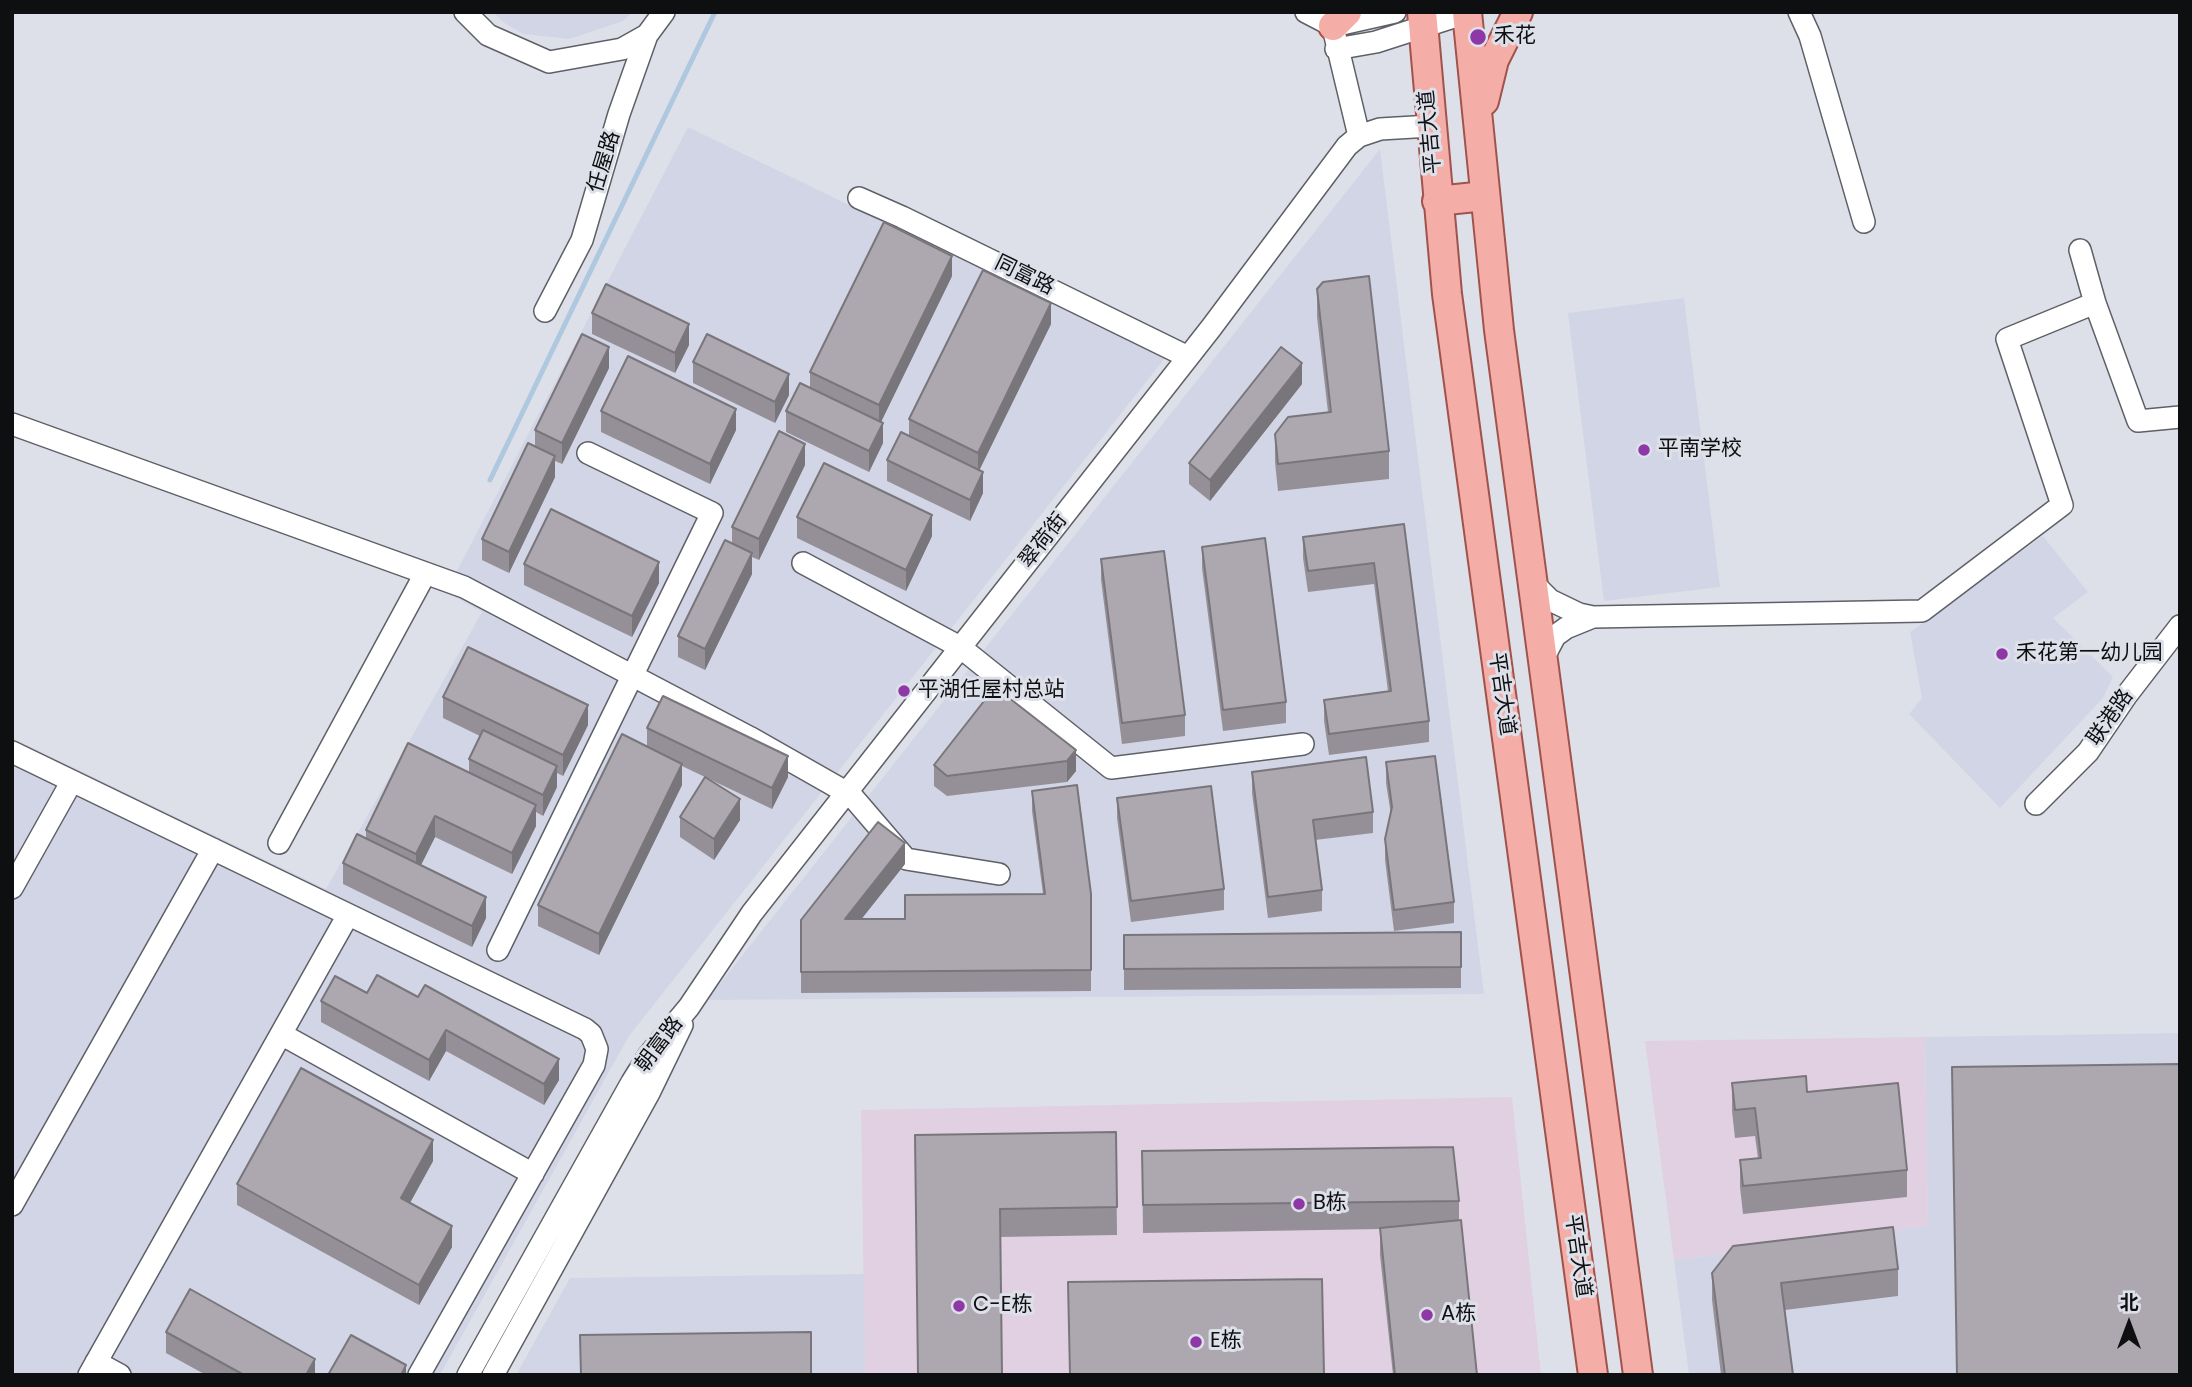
<!DOCTYPE html>
<html>
<head>
<meta charset="utf-8">
<style>
	body { margin:0 }
	#map { position:relative; width:2192px; height:1387px; overflow:hidden; background:#dee0e9; font-family:Poppins,"Noto Sans SC",sans-serif }
	canvas { display:block }
	.frame { position:absolute; inset:0; border:14px solid #0e0f11; pointer-events:none }
	.north { position:absolute; left:2094px; top:1289px; width:70px; height:70px; -webkit-text-stroke:5px #dee0e9; paint-order:stroke; rotate:0deg; font-size:19px; font-weight:700; line-height:28px; text-align:center; color:#0e0f11 }
	.north::after { content:''; display:block; margin:auto; width:24px; height:32px; background:#0e0f11; clip-path:polygon(50% 0,100% 100%,50% 72%,0 100%) }
</style>
</head>
<body>
<div id="map">
<canvas width="2192" height="1387"></canvas>
<div class="frame"></div>
<div class="north">北</div>
</div>
<script>
const g = document.querySelector('canvas').getContext('2d');
g.lineJoin = 'round';
function paint(path, color) { g.fillStyle = color; g.fill(path, 'evenodd'); }
const shape = rows => new Path2D(rows.map(r => 'M' + r).join(''));
function strokePath(path, color, width, dash) { g.strokeStyle = color; g.lineWidth = width; g.lineCap = dash ? 'butt' : 'round'; g.setLineDash(dash || []); g.stroke(path); }
function drawText(font, color, halo, rows, align = 'center') {
  g.font = font + ' Poppins,"Noto Sans SC",sans-serif'; g.lineWidth = 6; g.setLineDash([]); g.textBaseline = 'middle'; g.strokeStyle = halo; g.fillStyle = color; for (const [text, x, y, turn = 0] of rows) {
    g.save(); g.translate(x, y); g.rotate((+turn || 0) * Math.PI / 180); g.textAlign = isNaN(turn) ? turn : align; if (halo) g.strokeText(text, 0, 0); g.fillText(text, 0, 0); g.restore();
  }
}
const commercial = shape([
	[1925,1037,1928,1226,1674,1260,1645,1041],
	[1512,1097,1541,1375,865,1375,861,1110]
]);
const built = shape([
	[493,12,633,12,623,21,570,39,523,34,503,22],
	[688,127,1165,358,629,1036,440,1375,12,1375,12,738,326,889,482,612,446,592],
	[1380,149,1484,994,707,1000],
	[1684,298,1720,587,1604,601,1568,313],
	[2043,536,2088,592,2053,618,2113,677,2103,698,2000,808,1909,714,1922,698,1910,632],
	[2180,1033,2180,1375,1689,1375,1674,1260,1928,1226,1925,1037],
	[864,1274,865,1375,516,1375,570,1278]
]);
const stream = shape([
	[490,480,715,12]
]);
const minor = shape([
	[465,12,488,35,549,62,622,49,647,35],
	[1306,12,1333,26],
	[1799,12,1810,36,1864,222],
	[1333,26,1395,12],
	[1335,36,1359,136],
	[1336,49,1376,42,1469,12],
	[859,198,902,217,1188,357],
	[2080,250,2095,303,2138,421,2180,417],
	[545,311,582,240,619,114,647,35,664,12],
	[12,424,464,587,749,737,851,795,906,859,999,874],
	[803,563,960,647,1111,768,1303,744],
	[1533,583,1550,600,1579,614,1593,617,1922,611,2062,505,2007,339,2095,303],
	[1543,659,1555,636,1566,628,1593,617],
	[12,752,585,1029,591,1034,597,1049,594,1065,419,1375],
	[2036,804,2088,752,2126,696,2180,626],
	[279,843,425,574],
	[12,888,72,781],
	[498,950,712,513,588,453],
	[281,1034,533,1174],
	[12,1205,213,849],
	[96,1362,120,1375],
	[89,1375,348,915],
	[468,1375,632,1082,649,1055,689,1007,752,913,1211,328,1347,146,1359,136,1380,129,1431,126],
	[493,1375,649,1093,682,1025]
]);
const major = shape([
	[1422,12,1447,294,1593,1375],
	[1467,12,1499,330,1638,1375],
	[1333,26,1347,12],
	[1484,101,1494,60,1518,12],
	[1437,201,1485,196]
]);
const wall = shape([
	[952,276,881,422,883,443,869,472,786,432,786,411,810,388,810,372],
	[1317,289,1389,451,1389,479,1278,491,1275,462,1275,434,1328,412,1317,317],
	[592,313,689,345,675,373,592,334],
	[1051,324,979,470,983,493,970,521,887,481,887,460,909,436,909,419],
	[693,362,789,395,775,423,693,383],
	[609,368,562,464,555,461,555,477,509,573,482,560,482,539,535,447,535,430],
	[1302,384,1210,501,1189,484,1189,463],
	[601,411,736,430,710,484,601,432],
	[805,465,759,560,752,557,752,574,705,670,678,657,678,636,732,544,732,527],
	[797,517,932,536,906,591,797,538],
	[1404,524,1429,721,1429,742,1329,755,1324,721,1324,700,1388,691,1374,584,1308,592,1303,558,1303,537],
	[1202,547,1286,702,1286,723,1223,731,1202,568],
	[1101,559,1185,715,1185,736,1122,744,1101,580],
	[524,564,659,583,632,637,524,585],
	[995,687,1076,771,1067,782,947,796,934,786,934,765],
	[443,697,588,725,563,776,557,773,557,787,543,816,536,812,536,826,512,874,435,837,421,865,486,918,472,947,343,884,343,863,366,838,366,830,469,773,469,759,480,736,443,718],
	[647,728,788,777,772,809,682,766,682,785,599,955,538,926,538,905,647,747],
	[1386,762,1454,902,1454,923,1394,931,1385,860,1385,839,1391,815,1386,783],
	[1252,772,1373,812,1373,833,1315,840,1322,890,1322,911,1268,918,1252,793],
	[1032,791,1091,894,1091,991,801,993,801,920,905,864,861,919,905,919,1043,894,1032,811],
	[1117,798,1224,889,1224,910,1131,922,1117,818],
	[680,817,740,820,714,860,680,837],
	[1461,932,1461,988,1124,990,1124,935],
	[367,993,559,1080,544,1105,446,1051,429,1081,321,1022,321,1001],
	[1732,1083,1807,1092,1907,1170,1907,1197,1743,1214,1740,1187,1740,1160,1758,1158,1755,1136,1735,1138,1732,1111],
	[1116,1132,1117,1235,1000,1237,915,1135],
	[1142,1151,1459,1201,1459,1220,1477,1375,1393,1375,1380,1255,1380,1229,1143,1233],
	[433,1161,410,1203,452,1247,419,1305,237,1205,237,1184],
	[1898,1269,1898,1296,1785,1310,1793,1375,1721,1375,1712,1300,1712,1273],
	[166,1332,315,1375,206,1375,166,1353]
]);
const shadedWall = shape([
	[952,256,952,276,879,426,879,405],
	[1051,303,1051,324,978,473,978,453],
	[689,324,689,345,675,373,675,353],
	[609,347,609,368,562,464,562,443],
	[1302,363,1302,384,1210,501,1210,480],
	[789,374,789,395,775,423,775,402],
	[736,409,736,430,710,484,710,464],
	[883,423,883,443,869,472,869,451],
	[805,444,805,465,759,560,759,539],
	[555,456,555,477,509,573,509,552],
	[983,472,983,493,970,521,970,500],
	[932,515,932,536,906,591,906,570],
	[752,553,752,574,705,670,705,649],
	[659,562,659,583,632,637,632,616],
	[588,705,588,725,563,776,563,755],
	[1076,750,1076,771,1067,782,1067,761],
	[788,756,788,777,772,809,772,788],
	[682,764,682,785,599,955,599,934],
	[557,766,557,787,543,816,543,795],
	[740,799,740,820,714,860,714,839],
	[536,805,536,826,512,874,512,853],
	[435,816,435,837,416,875,416,854],
	[905,843,905,864,845,940,845,919],
	[486,897,486,918,472,947,472,926],
	[446,1030,446,1051,429,1081,429,1060],
	[559,1059,559,1080,544,1105,544,1084],
	[433,1140,433,1161,401,1219,401,1198],
	[452,1226,452,1247,419,1305,419,1285],
	[315,1359,315,1375,306,1375],
	[406,1365,406,1375,401,1375]
]);
const building = shape([
	[884,222,952,256,879,405,810,372,884,222],
	[983,270,1051,303,978,453,909,419,983,270],
	[1369,276,1389,451,1278,464,1275,434,1288,417,1331,412,1317,289,1323,282,1369,276],
	[606,284,689,324,675,353,592,313,606,284],
	[582,334,609,347,562,443,535,430,582,334],
	[707,334,789,374,775,402,693,362,707,334],
	[1281,347,1302,363,1210,480,1189,463,1281,347],
	[628,356,736,409,710,464,601,411,628,356],
	[800,383,883,423,869,451,786,411,800,383],
	[779,431,805,444,759,539,732,527,779,431],
	[901,432,983,472,970,500,887,460,901,432],
	[528,443,555,456,509,552,482,539,528,443],
	[824,463,932,515,906,570,797,517,824,463],
	[551,509,659,562,632,616,524,564,551,509],
	[1404,524,1429,721,1329,734,1324,700,1391,691,1374,563,1308,571,1303,537,1404,524],
	[1265,538,1286,702,1223,710,1202,547,1265,538],
	[725,540,752,553,705,649,678,636,725,540],
	[1164,551,1185,715,1122,723,1101,559,1164,551],
	[468,647,588,705,563,755,443,697,468,647],
	[995,687,1076,750,1067,761,947,776,934,765,995,687],
	[663,696,788,756,772,788,647,728,663,696],
	[483,730,557,766,543,795,469,759,483,730],
	[622,734,682,764,599,934,538,905,622,734],
	[408,743,536,805,512,853,435,816,416,854,366,830,408,743],
	[1435,756,1454,902,1394,910,1385,839,1392,807,1386,762,1435,756],
	[1366,757,1373,812,1313,820,1322,890,1268,897,1252,772,1366,757],
	[705,777,740,799,714,839,680,817,705,777],
	[1077,785,1091,894,1091,970,801,972,801,920,878,822,905,843,845,919,905,919,905,895,1045,894,1032,791,1077,785],
	[1211,786,1224,889,1131,901,1117,798,1211,786],
	[357,834,486,897,472,926,343,863,357,834],
	[1461,932,1461,967,1124,969,1124,935,1461,932],
	[377,975,418,997,425,985,559,1059,544,1084,446,1030,429,1060,321,1001,335,976,367,993,377,975],
	[2180,1064,2180,1375,1957,1375,1952,1067,2180,1064],
	[301,1068,433,1140,401,1198,452,1226,419,1285,237,1184,301,1068],
	[1806,1076,1807,1092,1898,1083,1907,1170,1743,1186,1740,1160,1761,1158,1755,1108,1735,1110,1732,1083,1806,1076],
	[1116,1132,1117,1207,1000,1209,1002,1375,918,1375,915,1135,1116,1132],
	[1453,1147,1459,1201,1143,1205,1142,1151,1453,1147],
	[1461,1220,1477,1375,1395,1375,1380,1228,1461,1220],
	[1893,1227,1898,1269,1781,1283,1793,1375,1725,1375,1712,1273,1733,1246,1893,1227],
	[1322,1279,1324,1375,1070,1375,1068,1282,1322,1279],
	[190,1289,315,1359,306,1375,244,1375,166,1332,190,1289],
	[811,1332,811,1375,581,1375,580,1335,811,1332],
	[351,1335,406,1365,401,1375,328,1375,351,1335]
]);
const markers = [
	[1478,37,9,"#8d38a6"],
	[1644,450,7,"#8d38a6"],
	[2002,654,7,"#8d38a6"],
	[904,691,7,"#8d38a6"],
	[1299,1204,7,"#8d38a6"],
	[959,1306,7,"#8d38a6"],
	[1427,1315,7,"#8d38a6"],
	[1196,1342,7,"#8d38a6"]
];
const poiNames = [
	["禾花",1494,37],
	["平南学校",1658,450],
	["禾花第一幼儿园",2016,654],
	["平湖任屋村总站",918,691],
	["B栋",1313,1204],
	["C-E栋",973,1306],
	["A栋",1441,1315],
	["E栋",1210,1342]
];
const streetNames = [
	["平吉大道",1431,132,-95],
	["任屋路",605,162,-73],
	["同富路",1024,276,26],
	["翠荷街",1044,541,-52],
	["平吉大道",1501,694,82],
	["联港路",2111,718,-55],
	["朝富路",660,1045,-53],
	["平吉大道",1577,1256,82]
];
paint(commercial, '#e1d0e2');
paint(built, '#d2d5e5');
strokePath(stream, '#aec8df', 5);
strokePath(minor, '#5e6067', 24);
strokePath(major, '#a0534c', 32);
strokePath(minor, '#fff', 21);
strokePath(major, '#f5aea7', 28);
paint(wall, '#959097');
paint(shadedWall, '#79767b');
paint(building, '#ada8b0');
strokePath(building, '#79767b', 2);
for (const [x, y, r, color] of markers) { const dot = new Path2D(); dot.arc(x, y, r, 0, 2 * Math.PI); g.fillStyle = color; g.fill(dot); strokePath(dot, '#dee0e9', 2.5); }
drawText('21px', '#0e0f11', '#dee0e9', poiNames, 'left');
drawText('21px', '#0e0f11', '#dee0e9', streetNames);
</script>
</body>
</html>
